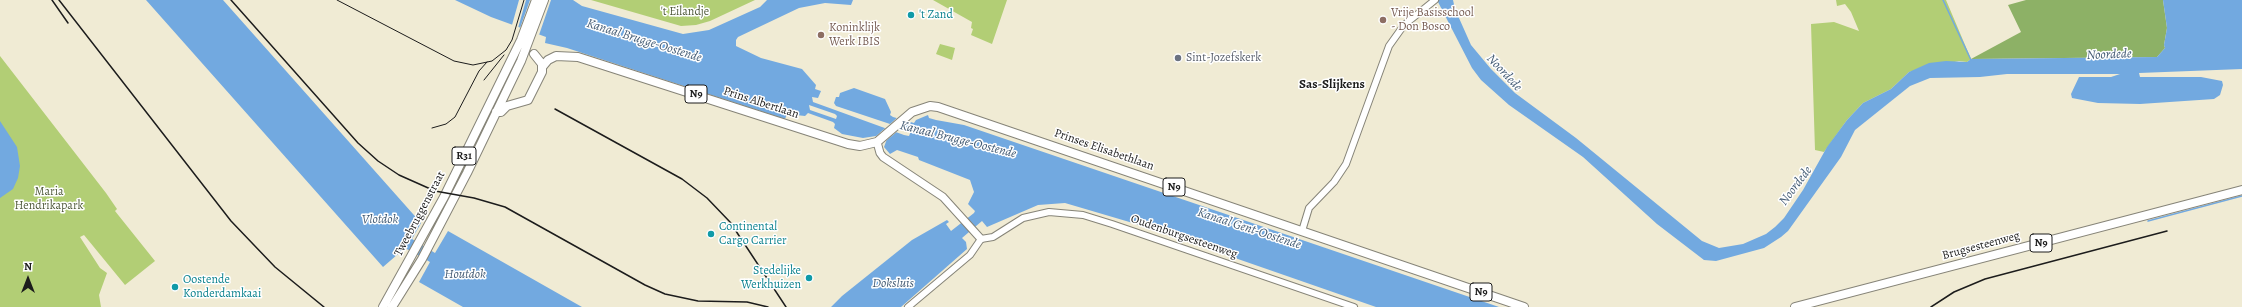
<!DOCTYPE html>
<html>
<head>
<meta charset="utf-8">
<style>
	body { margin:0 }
	#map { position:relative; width:2242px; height:307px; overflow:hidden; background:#f0ebd4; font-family:Alegreya,serif }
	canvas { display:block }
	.north { position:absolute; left:8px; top:259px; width:40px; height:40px; -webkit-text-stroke:3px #fff; paint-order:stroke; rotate:0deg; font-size:11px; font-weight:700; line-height:16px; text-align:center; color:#1c1c1c }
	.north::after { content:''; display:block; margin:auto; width:14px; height:18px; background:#1c1c1c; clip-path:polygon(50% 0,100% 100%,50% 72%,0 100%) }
</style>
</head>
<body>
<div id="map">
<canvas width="2242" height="307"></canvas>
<div class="north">N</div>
</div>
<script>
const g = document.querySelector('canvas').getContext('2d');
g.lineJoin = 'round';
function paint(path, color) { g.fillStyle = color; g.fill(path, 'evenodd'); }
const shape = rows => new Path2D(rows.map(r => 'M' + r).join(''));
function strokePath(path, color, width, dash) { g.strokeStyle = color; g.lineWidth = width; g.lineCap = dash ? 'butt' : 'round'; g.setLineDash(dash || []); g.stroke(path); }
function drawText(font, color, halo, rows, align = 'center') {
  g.font = font + ' Alegreya,serif'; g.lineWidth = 3; g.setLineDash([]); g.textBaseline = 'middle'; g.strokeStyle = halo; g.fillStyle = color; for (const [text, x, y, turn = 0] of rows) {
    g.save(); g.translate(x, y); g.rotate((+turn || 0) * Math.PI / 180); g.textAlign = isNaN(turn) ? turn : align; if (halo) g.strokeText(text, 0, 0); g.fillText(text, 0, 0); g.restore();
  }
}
const green = shape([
	[591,0,755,0,710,21,696,25,681,26],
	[933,0,1007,0,992,44,971,35,973,29,971,28,972,22],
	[1836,0,1946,0,1971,59,1967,62,1959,61,1909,72,1891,89,1863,103,1847,120,1824,152,1815,150,1811,24,1834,22,1859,31,1851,12,1845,4,1837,6],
	[940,44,955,48,952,60,936,54],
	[0,56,106,193,117,209,115,211,155,261,125,285,84,235,80,237,100,268,107,273,99,295,101,307,0,307],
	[498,93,502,96,454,193,449,192]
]);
const forest = shape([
	[2026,0,2163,0,2167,28,2164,45,2165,48,2157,57,1971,59,2021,32,2008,5]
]);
const water = shape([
	[146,0,223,0,421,223,412,239,435,253,448,231,582,307,463,307,419,282,430,262,405,248,383,267],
	[455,0,573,0,582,6,683,34,709,30,760,7,767,0,853,0,851,5,825,3,799,8,738,37,736,40,736,46,761,58,802,69,816,85,815,89,821,91,818,98,812,97,813,102,904,135,909,136,911,131,836,106,834,103,836,97,839,97,840,93,854,88,885,99,891,112,890,115,893,117,914,123,916,120,928,115,929,118,936,120,964,125,1499,307,1376,307,1143,226,1065,203,1038,205,987,227,982,221,962,238,966,242,967,249,901,307,831,307,842,296,912,240,947,220,949,222,946,224,951,231,974,213,975,211,968,204,974,192,970,180,919,160,918,157,897,150,890,154,884,147,887,139,876,136,863,138,842,134,834,128,835,124,833,122,808,113,805,116,787,114,785,119,567,48,545,43,546,37,491,17],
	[809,105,835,114,837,116,836,119,810,110],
	[1437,0,1453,0,1455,9,1471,45,1491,69,1515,93,1576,138,1702,241,1719,248,1743,244,1766,234,1775,227,1784,218,1803,190,1827,147,1847,120,1863,103,1891,89,1909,72,1929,63,1946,61,1967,62,1971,59,2157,57,2165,48,2164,45,2167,28,2163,0,2242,0,2242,69,2139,73,2140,77,2201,77,2222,81,2223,85,2220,95,2214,99,2140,104,2098,103,2072,98,2071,94,2079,77,2111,77,2120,74,2007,74,1980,77,1930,78,1910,86,1855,130,1841,157,1788,231,1781,237,1764,248,1716,261,1704,260,1657,224,1583,157,1509,105,1481,80,1472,68],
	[0,121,17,147,20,166,18,178,13,189,0,198]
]);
const pier = shape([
	[519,0,526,0,518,28,512,25],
	[530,0,551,0,539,35,520,28],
	[898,117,909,121,900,129,889,125,899,130,887,140,875,137]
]);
const stream = shape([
	[1943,0,1971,60],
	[2148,221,2242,196]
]);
const tertiary = shape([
	[1302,231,1309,208,1334,182,1346,164,1389,46,1404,25,1435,0],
	[908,307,970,255,981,239,993,237,1023,218,1049,212,1083,215,1112,224,1354,307]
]);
const secondary = shape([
	[877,142,880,153,883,157,943,197,981,239]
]);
const primary = shape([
	[543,66,548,60,556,56,578,57,848,144,860,146,877,142,912,112,930,106,938,107,1524,307],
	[496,112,501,112,507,106,528,100,542,72,542,64,534,54],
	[383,307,444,197,521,40,536,0],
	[392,307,422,259,467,173,521,61,544,0],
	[1795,307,2242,190]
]);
const tram = shape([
	[337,0,454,61,473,65,492,61,506,50,512,40,524,0],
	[484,80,504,55],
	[432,128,446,124,455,117,479,71,487,62]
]);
const rail = shape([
	[52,0,68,23],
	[59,0,231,221,275,267,324,307],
	[231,0,358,143,378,161,399,175,435,191,474,198,505,207,645,285,665,294,698,301,747,302,768,307],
	[555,109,682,179,707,198,730,222,786,307],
	[1931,307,1954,292,1985,279,2167,231]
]);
const markers = [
	[911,15,4,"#0f9aa8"],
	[1383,20,4,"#8d6e63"],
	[821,35,4,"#8d6e63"],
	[1178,58,4,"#6b7280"],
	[711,234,4,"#0f9aa8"],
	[809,278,4,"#0f9aa8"],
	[175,287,4,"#0f9aa8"]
];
const shields = [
	[696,94,22],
	[464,156,24],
	[1174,187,22],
	[2041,243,22],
	[1481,292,22]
];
const shieldNames = [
	["N9",696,94],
	["R31",464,156],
	["N9",1174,187],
	["N9",2041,243],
	["N9",1481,292]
];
const parkNames = [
	["'t Eilandje",685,12],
	["Maria",49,192],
	["Hendrikapark",49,206]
];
const educationNames = [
	["Vrije Basisschool",1391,13],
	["- Don Bosco",1391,27],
	["Koninklijk",829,28],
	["Werk IBIS",829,42]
];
const cultureNames = [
	["'t Zand",919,15],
	["Continental",719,227],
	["Cargo Carrier",719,241],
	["Stedelijke",801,271,"right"],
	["Werkhuizen",801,285,"right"],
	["Oostende",183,280],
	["Konderdamkaai",183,294]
];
const worshipNames = [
	["Sint-Jozefskerk",1186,58]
];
const streetNames = [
	["Prins Albertlaan",761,103,18],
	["Prinses Elisabethlaan",1104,150,19],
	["Tweebruggenstraat",420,214,-62],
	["Oudenburgsesteenweg",1184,237,19],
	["Brugsesteenweg",1981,246,-15]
];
const waterNames = [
	["Kanaal Brugge-Oostende",644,41,17],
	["Noordede",2109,55,-2],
	["Noordede",1504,73,47],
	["Kanaal Brugge-Oostende",958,140,14],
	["Noordede",1796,186,-53],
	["Vlotdok",380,220],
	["Kanaal Gent-Oostende",1249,229,18],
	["Houtdok",465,275],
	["Doksluis",893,284]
];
const neighbourhoodNames = [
	["Sas-Slijkens",1332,85]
];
paint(green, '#b2ce75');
paint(forest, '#8db166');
paint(water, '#72a9e0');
paint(pier, '#f0ebd4');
strokePath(stream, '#72a9e0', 1.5);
strokePath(tertiary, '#868478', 8);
strokePath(secondary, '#868478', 9);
strokePath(primary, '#868478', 10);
strokePath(tertiary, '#fff', 6);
strokePath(secondary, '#fff', 7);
strokePath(primary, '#fff', 8);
strokePath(tram, '#1c1c1c', 1);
strokePath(rail, '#1c1c1c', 1.5);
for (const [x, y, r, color] of markers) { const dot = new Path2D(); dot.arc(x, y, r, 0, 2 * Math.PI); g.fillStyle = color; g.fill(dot); strokePath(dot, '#fff', 1.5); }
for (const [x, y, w] of shields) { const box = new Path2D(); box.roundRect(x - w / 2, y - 9, w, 18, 3); g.fillStyle = '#fff'; g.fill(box); strokePath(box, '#1c1c1c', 1); }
drawText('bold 11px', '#1c1c1c', null, shieldNames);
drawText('12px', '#505a3b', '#fff', parkNames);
drawText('12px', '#785e54', '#fff', educationNames, 'left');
drawText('12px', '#0d838f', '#fff', cultureNames, 'left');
drawText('12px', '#5b616d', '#fff', worshipNames, 'left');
drawText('12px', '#1c1c1c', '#fff', streetNames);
drawText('italic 13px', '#435b74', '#fff', waterNames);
drawText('bold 13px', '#1c1c1c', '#fff', neighbourhoodNames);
</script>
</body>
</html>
